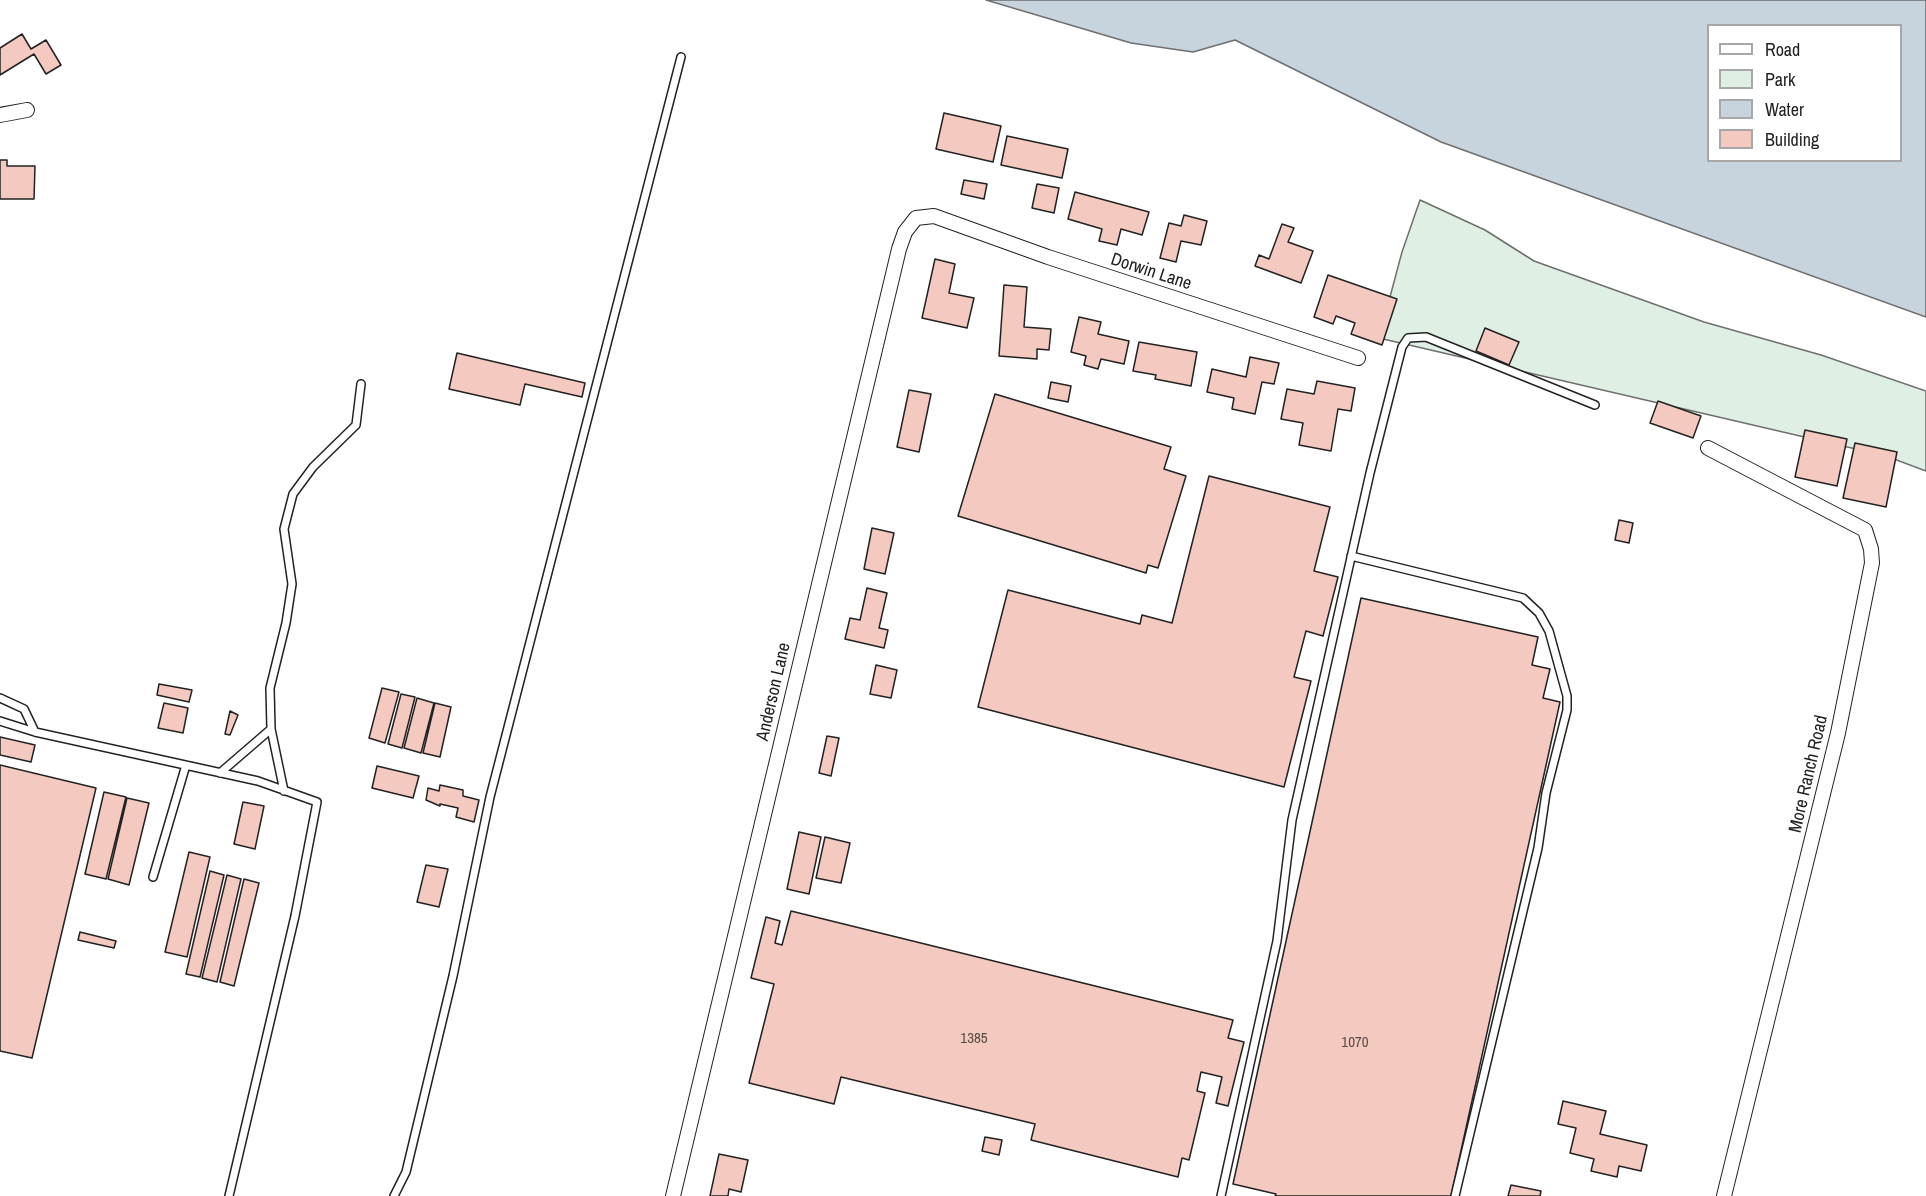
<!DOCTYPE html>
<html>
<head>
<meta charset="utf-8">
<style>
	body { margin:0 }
	#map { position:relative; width:1926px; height:1196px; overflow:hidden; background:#fff; font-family:"Archivo Narrow",sans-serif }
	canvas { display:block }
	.legend { position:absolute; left:1707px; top:24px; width:195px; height:138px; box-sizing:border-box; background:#fff; border:2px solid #a7a7a7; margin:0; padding:8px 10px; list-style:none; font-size:18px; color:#222 }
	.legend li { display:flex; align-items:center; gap:12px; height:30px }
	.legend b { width:30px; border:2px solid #a7a7a7 }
</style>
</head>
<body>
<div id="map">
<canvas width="1926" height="1196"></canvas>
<ul class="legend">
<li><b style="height:8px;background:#fff"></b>Road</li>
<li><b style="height:16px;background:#e0efe3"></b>Park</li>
<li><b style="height:16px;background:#c7d3dd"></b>Water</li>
<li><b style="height:16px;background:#f3c9c0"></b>Building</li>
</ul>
</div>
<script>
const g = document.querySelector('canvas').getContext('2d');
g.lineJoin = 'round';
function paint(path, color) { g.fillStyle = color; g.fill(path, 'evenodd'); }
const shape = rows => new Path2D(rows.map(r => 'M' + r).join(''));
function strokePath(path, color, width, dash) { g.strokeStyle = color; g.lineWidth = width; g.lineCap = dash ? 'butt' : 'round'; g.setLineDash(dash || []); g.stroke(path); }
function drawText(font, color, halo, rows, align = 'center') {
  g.font = font + ' "Archivo Narrow",sans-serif'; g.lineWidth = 4.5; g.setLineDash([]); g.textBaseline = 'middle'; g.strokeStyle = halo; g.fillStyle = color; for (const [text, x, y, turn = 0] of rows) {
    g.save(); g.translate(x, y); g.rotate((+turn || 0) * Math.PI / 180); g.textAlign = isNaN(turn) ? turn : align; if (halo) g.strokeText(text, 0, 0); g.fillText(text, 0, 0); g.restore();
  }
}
const green = shape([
	[1420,200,1485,230,1534,261,1704,322,1821,355,1926,391,1926,471,1886,456,1379,338,1402,252,1420,200]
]);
const water = shape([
	[986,0,1926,0,1926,317,1441,142,1235,40,1193,52,1131,43,986,0],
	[1708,26,1900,26,1900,160,1708,160,1708,26]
]);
const building = shape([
	[22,34,31,49,46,40,61,65,46,74,34,54,0,75,0,48,22,34],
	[944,113,1001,126,993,162,936,149,944,113],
	[1007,136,1068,149,1062,178,1001,165,1007,136],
	[0,160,7,160,7,166,35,166,34,199,0,199,0,160],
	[964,180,987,184,984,199,961,194,964,180],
	[1037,184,1059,188,1054,213,1032,208,1037,184],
	[1075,192,1149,212,1142,235,1121,229,1117,245,1099,241,1102,229,1068,219,1075,192],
	[1184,215,1207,221,1201,245,1181,241,1176,262,1160,258,1169,223,1181,226,1184,215],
	[1282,224,1294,228,1288,242,1313,251,1301,283,1255,266,1259,255,1269,259,1282,224],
	[935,259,955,264,949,293,974,298,967,328,922,318,935,259],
	[1328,275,1397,299,1382,345,1351,334,1355,323,1336,316,1333,324,1314,317,1328,275],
	[1004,285,1027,287,1024,327,1051,329,1049,350,1037,349,1037,359,999,356,1004,285],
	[1079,317,1101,322,1098,334,1129,341,1124,364,1101,359,1098,369,1084,365,1086,356,1071,352,1079,317],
	[1485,328,1519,342,1509,365,1476,351,1485,328],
	[1139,342,1197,352,1191,386,1155,379,1156,375,1133,371,1139,342],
	[457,353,585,383,582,397,525,384,520,405,449,389,457,353],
	[1250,357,1279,363,1274,384,1262,382,1255,414,1232,409,1234,398,1207,392,1212,369,1246,377,1250,357],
	[1317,381,1355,388,1351,411,1338,409,1331,451,1299,445,1303,423,1281,419,1287,389,1314,394,1317,381],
	[1051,382,1071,386,1068,402,1048,398,1051,382],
	[909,390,931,394,919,452,897,447,909,390],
	[995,394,1171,447,1164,469,1186,476,1158,568,1148,565,1146,573,958,516,995,394],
	[1658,401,1701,416,1693,438,1650,423,1658,401],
	[1805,430,1847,439,1837,486,1795,477,1805,430],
	[1855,443,1897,452,1886,507,1843,498,1855,443],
	[1209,476,1330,507,1314,571,1338,577,1323,636,1306,631,1294,677,1311,681,1284,787,978,707,1008,590,1140,624,1142,615,1172,623,1209,476],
	[1619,520,1633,523,1629,543,1615,540,1619,520],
	[872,528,894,533,885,574,864,569,872,528],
	[867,588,887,593,879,628,888,630,884,648,845,639,850,618,860,620,867,588],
	[1361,598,1538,637,1532,665,1550,669,1543,698,1560,702,1451,1196,1275,1196,1276,1194,1233,1184,1361,598],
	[876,665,897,670,891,698,870,694,876,665],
	[159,684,192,690,189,702,157,695,159,684],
	[382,688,399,692,385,743,369,738,382,688],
	[401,694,415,697,402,748,388,744,401,694],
	[417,698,434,703,421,753,404,748,417,698],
	[164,703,188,708,183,733,158,728,164,703],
	[435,703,451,707,440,757,423,753,435,703],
	[230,711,238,715,230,735,225,734,230,711],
	[827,736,839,738,831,776,819,773,827,736],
	[0,737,35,745,31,762,0,755,0,737],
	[0,765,96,788,32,1058,0,1051,0,765],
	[377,766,419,776,413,798,372,788,377,766],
	[440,785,463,790,463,796,479,800,474,822,456,817,458,808,440,804,440,806,426,800,428,788,439,791,440,785],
	[104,792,126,797,106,879,85,874,104,792],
	[127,798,149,803,129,885,108,879,127,798],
	[243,802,264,806,255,849,234,844,243,802],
	[799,832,821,837,809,894,787,889,799,832],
	[825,837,850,843,841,883,816,878,825,837],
	[189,852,210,857,187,957,165,952,189,852],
	[426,865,448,869,439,907,417,902,426,865],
	[210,871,224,875,200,977,186,974,210,871],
	[227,875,241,879,217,982,202,978,227,875],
	[244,879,259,883,234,986,220,982,244,879],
	[791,911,1233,1020,1228,1038,1244,1042,1228,1106,1216,1103,1222,1077,1201,1072,1197,1091,1205,1093,1189,1160,1182,1158,1178,1177,1031,1140,1035,1124,841,1077,834,1104,749,1083,774,984,751,978,766,917,780,921,775,943,782,945,791,911],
	[80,932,116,941,114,948,78,940,80,932],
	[1563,1101,1606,1111,1600,1134,1647,1145,1641,1171,1619,1166,1617,1177,1591,1171,1594,1159,1570,1153,1576,1128,1558,1124,1563,1101],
	[985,1137,1002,1140,999,1155,982,1151,985,1137],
	[719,1154,748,1160,741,1192,729,1189,728,1196,710,1196,719,1154],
	[1511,1185,1541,1191,1540,1196,1508,1196,1511,1185]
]);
const service = shape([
	[1351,556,1523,598,1539,613,1549,631,1567,696,1567,710,1546,793,1538,848,1455,1196],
	[0,698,24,709,35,732],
	[0,721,35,732,258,781,317,802,295,916,229,1196],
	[220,773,271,729],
	[284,791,271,729,270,688,286,623,292,584,284,529,293,494,313,467,356,425,361,384],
	[153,877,186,765],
	[394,1196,406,1172,453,976,490,797,681,57],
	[1221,1196,1277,941,1292,820,1370,473,1402,347,1408,338,1426,337,1595,405]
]);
const minor = shape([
	[0,115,27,110],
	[1708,448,1865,530,1871,549,1872,563,1838,733,1724,1196],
	[673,1196,899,249,905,232,916,218,934,216,1048,257,1358,358]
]);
const numberNames = [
	["1385",974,1039],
	["1070",1355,1043]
];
const streetNames = [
	["Dorwin Lane",1151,272,18],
	["Anderson Lane",774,692,-77],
	["More Ranch Road",1809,774,-77]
];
paint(green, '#e0efe3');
strokePath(green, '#6f6f6f', 1.5);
paint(water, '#c7d3dd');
strokePath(water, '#6f6f6f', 1.5);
paint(building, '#f3c9c0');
strokePath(building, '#222', 1.5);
strokePath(service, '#222', 10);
strokePath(minor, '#222', 16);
strokePath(service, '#fff', 7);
strokePath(minor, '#fff', 14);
drawText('15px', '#564c4a', null, numberNames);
drawText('18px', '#222', '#fff', streetNames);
</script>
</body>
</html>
